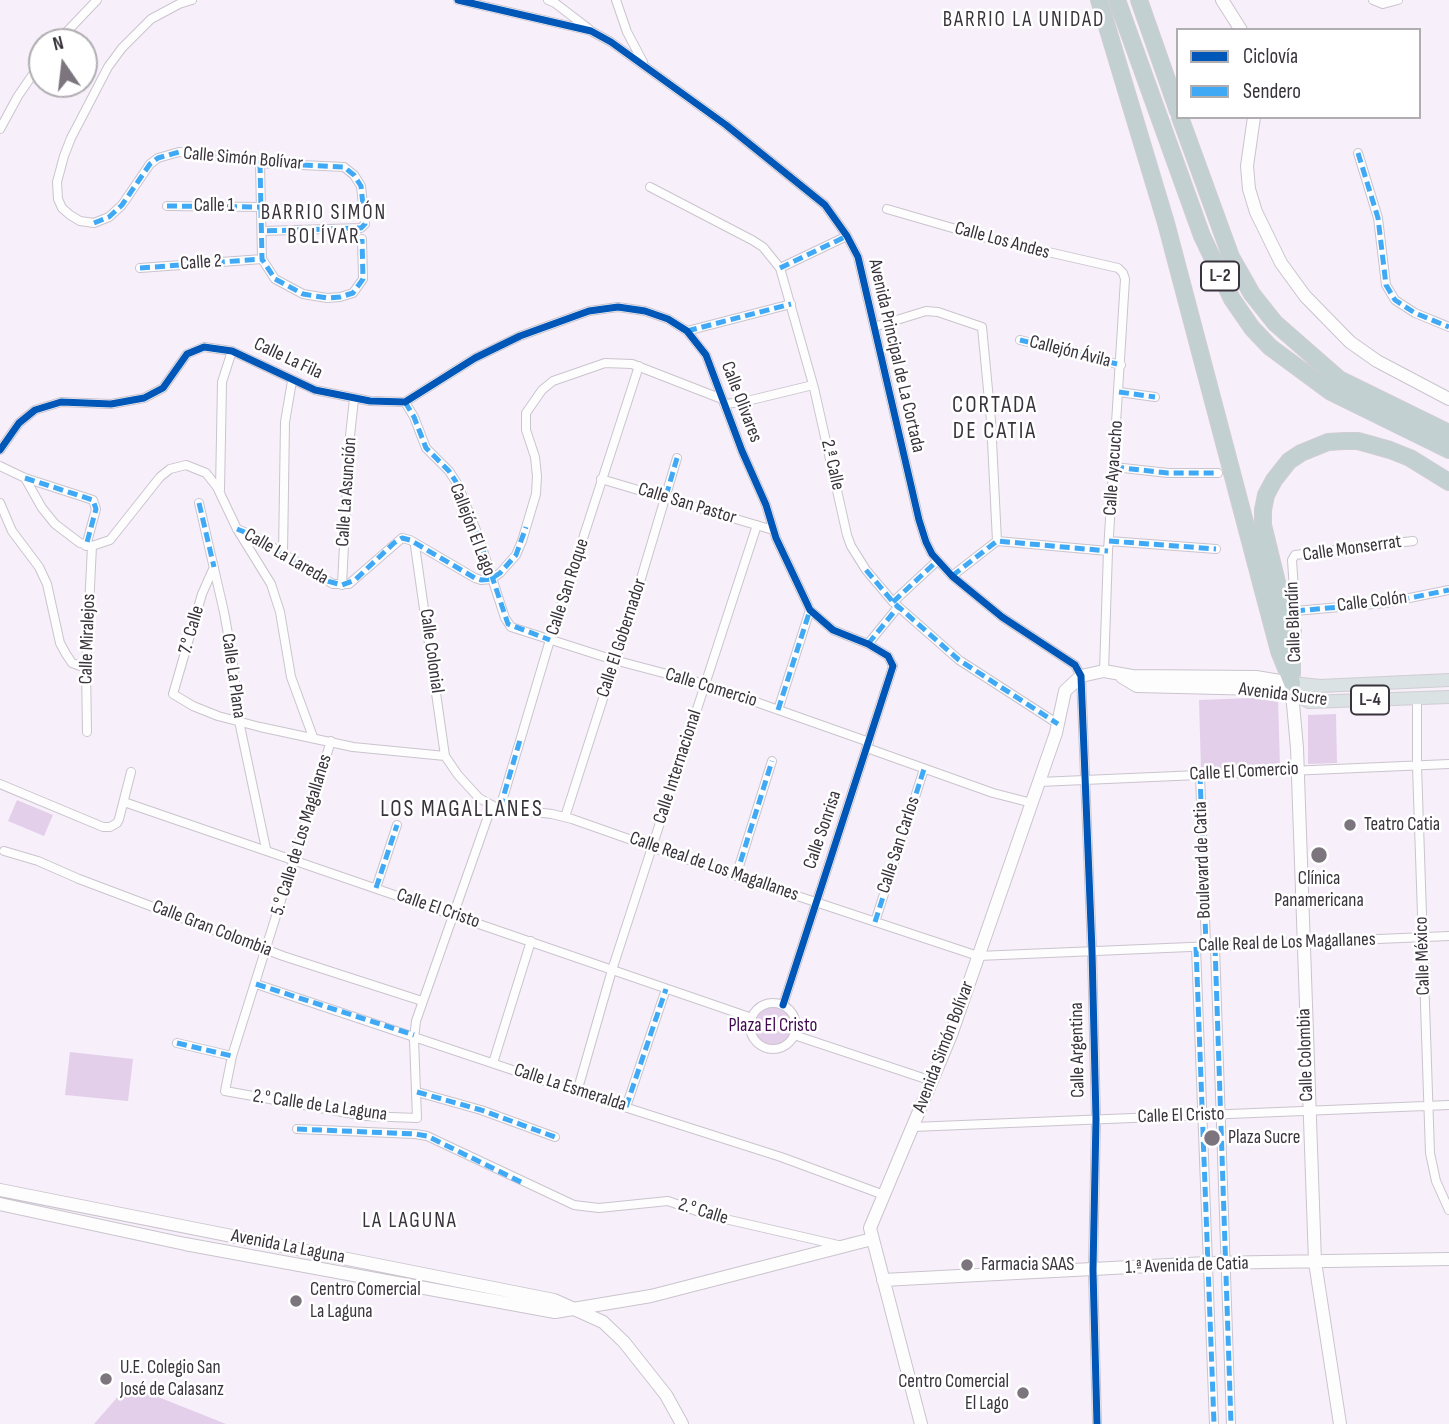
<!DOCTYPE html>
<html>
<head>
<meta charset="utf-8">
<style>
	body { margin:0 }
	#map { position:relative; width:1449px; height:1424px; overflow:hidden; background:#f7effa; font-family:"Sofia Sans Condensed",sans-serif }
	canvas { display:block }
	.legend { position:absolute; left:1176px; top:28px; width:245px; height:91px; box-sizing:border-box; background:#fff; border:2px solid #b0adb1; margin:0; padding:9px 12px; list-style:none; font-size:21px; color:#39333c }
	.legend li { display:flex; align-items:center; gap:14px; height:35px }
	.legend b { width:35px; border:2px solid #b0adb1 }
	.north { position:absolute; left:28px; top:28px; width:70px; height:70px; box-sizing:border-box; background:#fff; border:2px solid #b0adb1; border-radius:50%; rotate:346deg; font-size:19px; font-weight:700; line-height:28px; text-align:center; color:#39333c }
	.north::after { content:''; display:block; margin:auto; width:24px; height:32px; background:#7c757e; clip-path:polygon(50% 0,100% 100%,50% 72%,0 100%) }
</style>
</head>
<body>
<div id="map">
<canvas width="1449" height="1424"></canvas>
<ul class="legend">
<li><b style="height:9px;background:#0057b8"></b>Ciclovía</li>
<li><b style="height:9px;background:#3fa9f5"></b>Sendero</li>
</ul>
<div class="north">N</div>
</div>
<script>
const g = document.querySelector('canvas').getContext('2d');
g.lineJoin = 'round';
function paint(path, color) { g.fillStyle = color; g.fill(path, 'evenodd'); }
const shape = rows => new Path2D(rows.map(r => 'M' + r).join(''));
function strokePath(path, color, width, dash) { g.strokeStyle = color; g.lineWidth = width; g.lineCap = dash ? 'butt' : 'round'; g.setLineDash(dash || []); g.stroke(path); }
function drawText(font, color, halo, rows, align = 'center') {
  g.font = font + ' "Sofia Sans Condensed",sans-serif'; g.lineWidth = 5; g.setLineDash([]); g.textBaseline = 'middle'; g.strokeStyle = halo; g.fillStyle = color; for (const [text, x, y, turn = 0] of rows) {
    g.save(); g.translate(x, y); g.rotate((+turn || 0) * Math.PI / 180); g.textAlign = isNaN(turn) ? turn : align; if (halo) g.strokeText(text, 0, 0); g.fillText(text, 0, 0); g.restore();
  }
}
const green = shape([
	[1278,697,1280,767,1201,770,1199,700],
	[1336,714,1337,763,1308,764,1308,715],
	[17,800,53,815,44,836,8,821],
	'754 1026a19 19 0 1 1 38 0a19 19 0 1 1-38 0Z',
	[70,1052,133,1059,128,1101,65,1095],
	[128,1385,226,1424,94,1424]
]);
const street = shape([
	[192,0,179,4,151,19,122,48,108,67,71,138,64,156,57,182,58,199,62,208,70,215,80,221,94,223,109,217,122,205,150,164,158,158,179,152,203,154,260,163,344,167,354,175,361,186,365,224,361,228,262,231],
	[458,0,591,31,611,42,726,125,825,205,847,236,858,257,919,520,926,542,932,554,952,576,1002,617,1075,665,1081,676,1092,951,1096,1119,1093,1270,1097,1424],
	[548,0,555,3,589,29],
	[616,0,627,32,643,62],
	[1373,0,1383,4,1398,0],
	[57,42,97,0],
	[0,129,18,96,42,61],
	[1358,153,1378,218,1386,285,1395,300,1415,313,1449,327],
	[260,163,262,259,275,279,303,294,327,298,340,297,353,293,363,279,362,239],
	[650,187,752,240,763,247,780,268,814,388,847,535,851,546,866,570,893,602,959,660,1058,724],
	[167,206,262,207],
	[887,209,987,238,1118,268,1123,273,1125,279,1108,551,1104,671],
	[140,268,262,259],
	[780,268,847,236],
	[874,327,926,311,938,312,982,327,991,421,997,541],
	[687,331,791,304],
	[1020,340,1121,365],
	[1119,392,1155,397],
	[405,402,414,417,426,448,449,471,458,485,478,535,505,618,511,627,614,660,705,684,869,742],
	[724,404,743,402,813,385],
	[0,450,19,423,35,410,61,402,111,404,144,398,163,388,187,354,204,347,232,351,315,390,370,401,405,402,475,358,520,336,589,311,618,307,645,311,668,319,687,331,706,355,742,451,766,505,776,538,810,610,833,630,868,644,888,656,893,666,783,1005],
	[0,466,25,478,93,500,96,509,86,546],
	[1114,467,1168,473,1218,473],
	[25,478,42,508,55,524,80,543,92,546,110,540,160,477,170,469,186,465,206,473,217,487,237,529,271,584,280,612,291,677,313,737],
	[601,479,773,530],
	[220,490,222,382,232,351],
	[0,503,12,531,39,567,47,584,60,643,66,654,72,663,86,668],
	[199,503,224,612,232,656,239,721,266,849],
	[237,529,254,536,333,584,349,584,402,538,410,540,475,578,481,580,491,579,500,573,516,555,522,541,536,494,537,476,535,457,526,430,526,413,542,390,553,381,605,363,632,364,722,399],
	[1109,541,1216,549],
	[415,546,445,756],
	[283,554,285,422,292,381],
	[214,567,202,594,173,694,193,706,218,716,260,727,353,747,445,756,458,775,479,798,497,808,552,814,572,819,677,856,978,956,1449,936],
	[952,576,997,541,1108,551],
	[342,585,349,445,354,399],
	[893,602,937,561],
	[1295,611,1385,603,1449,590],
	[1297,636,1292,560,1295,555,1413,541],
	[868,644,898,607],
	[1417,698,1417,766,1430,1153,1436,1181,1449,1210],
	[778,710,810,610],
	[87,732,86,668,92,546],
	[331,741,232,1056,225,1091,365,1116,417,1118,414,1039,416,1021,492,805],
	[867,748,993,793,1032,803],
	[1200,774,1206,946],
	[1039,782,1449,764],
	[0,784,103,827,110,827,117,823,119,819,131,772],
	[124,802,752,1018],
	[500,808,550,640,639,366],
	[565,817,634,602,677,458],
	[4,851,38,861,79,879,283,956,422,1001],
	[736,876,772,761],
	[376,888,397,825],
	[875,922,924,769],
	[1215,946,1231,1424],
	[1196,947,1214,1424],
	[256,984,590,1096,781,1157,884,1195],
	'750 1026a23 23 0 1 1 46 0a23 23 0 1 1-46 0Z',
	[794,1035,932,1081],
	[177,1043,232,1056],
	[493,1063,531,941],
	[417,1092,481,1110,555,1137],
	[577,1092,612,970,757,525],
	[626,1107,666,989],
	[913,1127,1449,1105],
	[297,1129,415,1134,427,1136,574,1205,599,1208,668,1201,708,1215,838,1245]
]);
const secondary = shape([
	[1222,0,1241,30],
	[1254,117,1247,166,1249,189,1256,212,1281,263,1305,296,1350,342,1377,361,1449,399],
	[1122,677,1137,686,1260,689,1292,693,1297,748,1315,1262,1340,1424],
	[0,1190,554,1300,603,1322,624,1342,666,1395,682,1424],
	[0,1204,185,1244,555,1312,651,1296,872,1239],
	[883,1280,1207,1263,1449,1259],
	[921,1424,870,1228,951,1035,1056,733,1065,691,1081,676,1104,671,1132,676,1256,677,1292,683]
]);
const primary = shape([
	[1449,680,1320,686,1292,683,1292,693,1309,702,1449,697]
]);
const highway = shape([
	[1099,0,1166,223,1279,651,1292,683],
	[1117,0,1202,236,1232,299,1252,328,1270,347,1331,392,1449,450],
	[1139,0,1178,111],
	[1180,117,1231,257,1252,294,1275,323,1339,379,1449,433],
	[1292,674,1292,644,1263,525,1263,510,1266,495,1274,480,1289,461,1301,453,1328,442,1344,441,1358,441,1390,450,1410,458,1449,482]
]);
const quiet = shape([
	[1358,153,1378,218,1386,285,1395,300,1415,313,1449,327],
	[260,163,262,259,275,279,303,294,327,298,340,297,353,293,363,279,362,239],
	[167,206,262,207],
	[94,223,109,217,122,205,150,164,158,158,179,152,203,154,260,163,344,167,354,175,361,186,365,224,361,228,262,231],
	[140,268,262,259],
	[780,268,847,236],
	[687,331,791,304],
	[1020,340,1121,365],
	[1119,392,1155,397],
	[405,402,414,417,426,448,449,471,458,485,478,535,508,624,550,640],
	[1114,467,1168,473,1218,473],
	[25,478,93,500,96,509,86,546],
	[666,496,677,458],
	[199,503,214,567],
	[237,529,254,536,324,580,342,585,355,580,394,543,402,538,410,540,475,578,481,580,491,579,500,573,516,555,526,527],
	[1109,541,1216,549],
	[866,570,893,602,959,660,1058,724],
	[952,576,997,541,1108,551],
	[893,602,937,561],
	[1295,611,1385,603,1449,590],
	[868,644,898,607],
	[778,710,810,610,813,613],
	[1200,774,1206,946],
	[500,808,520,740],
	[736,876,772,761],
	[376,888,397,825],
	[875,922,924,769],
	[1215,946,1231,1424],
	[1196,947,1214,1424],
	[256,984,414,1035],
	[177,1043,232,1056],
	[417,1092,481,1110,555,1137],
	[626,1107,666,989],
	[297,1129,415,1134,427,1136,523,1183]
]);
const cycleway = shape([
	[458,0,591,31,611,42,726,125,825,205,847,236,858,257,919,520,926,542,932,554,952,576,1002,617,1075,665,1081,676,1092,951,1096,1119,1093,1270,1097,1424],
	[0,450,19,423,35,410,61,402,111,404,144,398,163,388,187,354,204,347,232,351,315,390,370,401,405,402,475,358,520,336,589,311,618,307,645,311,668,319,687,331,706,355,742,451,766,505,776,538,810,610,833,630,868,644,888,656,893,666,783,1005]
]);
const markers = [
	[1350,825,7,"#7c757e"],
	[1319,855,9,"#7c757e"],
	[1212,1138,9,"#7c757e"],
	[967,1265,7,"#7c757e"],
	[296,1301,7,"#7c757e"],
	[106,1379,7,"#7c757e"],
	[1023,1393,7,"#7c757e"]
];
const shields = [
	[1220,276,38],
	[1370,700,38]
];
const shieldNames = [
	["L-2",1220,276],
	["L-4",1370,700]
];
const streetNames = [
	["Calle Simón Bolívar",243,159,5],
	["Calle 1",214,206],
	["Calle Los Andes",1002,241,15],
	["Calle 2",201,263,-4],
	["Callejón Ávila",1070,352,14],
	["Avenida Principal de La Cortada",896,356,77],
	["Calle La Fila",288,359,25],
	["Calle Olivares",741,402,69],
	["2.ª Calle",832,465,77],
	["Calle Ayacucho",1114,468,-86],
	["Calle La Asunción",347,492,-86],
	["Calle San Pastor",687,504,17],
	["Callejón El Lago",472,530,69],
	["Calle Monserrat",1352,549,-8],
	["Calle La Lareda",286,557,30],
	["Calle San Roque",568,587,-72],
	["Calle Colón",1372,602,-7],
	["Calle Blandín",1294,622,-92],
	["7.° Calle",192,630,-74],
	["Calle El Gobernador",622,638,-72],
	["Calle Miralejos",88,639,-88],
	["Calle Colonial",431,651,82],
	["Calle La Plana",233,676,82],
	["Calle Comercio",711,688,17],
	["Avenida Sucre",1283,695,7],
	["Calle Internacional",678,767,-72],
	["Calle El Comercio",1244,772,-3],
	["Calle Sonrisa",823,830,-71],
	["5.° Calle de Los Magallanes",302,835,-73],
	["Calle San Carlos",899,845,-72],
	["Boulevard de Catia",1203,860,-92],
	["Calle Real de Los Magallanes",714,867,19],
	["Calle El Cristo",438,909,19],
	["Calle Gran Colombia",212,929,21],
	["Calle Real de Los Magallanes",1287,943,-2],
	["Calle México",1423,956,-92],
	["Avenida Simón Bolívar",944,1047,-69],
	["Calle Argentina",1078,1050,-91],
	["Calle Colombia",1306,1055,-92],
	["Calle La Esmeralda",570,1088,18],
	["2.° Calle de La Laguna",320,1106,8],
	["Calle El Cristo",1181,1116,-2],
	["2.° Calle",703,1212,17],
	["Avenida La Laguna",288,1247,11],
	["1.ª Avenida de Catia",1187,1266,-2]
];
const poiNames = [
	["Teatro Catia",1364,825],
	["Clínica",1319,879,"center"],
	["Panamericana",1319,901,"center"],
	["Plaza Sucre",1228,1138],
	["Farmacia SAAS",981,1265],
	["Centro Comercial",310,1290],
	["La Laguna",310,1312],
	["U.E. Colegio San",120,1368],
	["José de Calasanz",120,1390],
	["Centro Comercial",1009,1382,"right"],
	["El Lago",1009,1404,"right"]
];
const parkNames = [
	["Plaza El Cristo",773,1026]
];
const neighbourhoodNames = [
	["BARRIO LA UNIDAD",1024,21],
	["BARRIO SIMÓN",324,214],
	["BOLÍVAR",324,238],
	["LA LAGUNA",410,1222]
];
const quarterNames = [
	["CORTADA",995,406],
	["DE CATIA",995,432],
	["LOS MAGALLANES",462,810]
];
paint(green, '#e3cfea');
strokePath(street, '#cac4cd', 10);
strokePath(secondary, '#cac4cd', 14);
strokePath(primary, '#d0cdd3', 14);
strokePath(highway, '#d0cdd3', 18);
strokePath(street, '#fefdfe', 8);
strokePath(secondary, '#fefdfe', 12);
strokePath(primary, '#dbe2e3', 12);
strokePath(highway, '#c3d0d1', 16);
strokePath(quiet, '#3fa9f5', 5, [10, 5]);
strokePath(cycleway, '#0057b8', 7);
for (const [x, y, r, color] of markers) { const dot = new Path2D(); dot.arc(x, y, r, 0, 2 * Math.PI); g.fillStyle = color; g.fill(dot); strokePath(dot, '#fff', 2.5); }
for (const [x, y, w] of shields) { const box = new Path2D(); box.roundRect(x - w / 2, y - 14.5, w, 29, 5); g.fillStyle = '#fff'; g.fill(box); strokePath(box, '#39333c', 2); }
drawText('bold 18px', '#39333c', null, shieldNames);
drawText('19px', '#39333c', '#fff', streetNames);
drawText('19px', '#39333c', '#fff', poiNames, 'left');
drawText('19px', '#410950', '#fff', parkNames);
g.letterSpacing = '2px';
drawText('21px', '#39333c', '#fff', neighbourhoodNames);
g.letterSpacing = '0px';
g.letterSpacing = '2px';
drawText('23px', '#39333c', '#fff', quarterNames);
g.letterSpacing = '0px';
</script>
</body>
</html>
